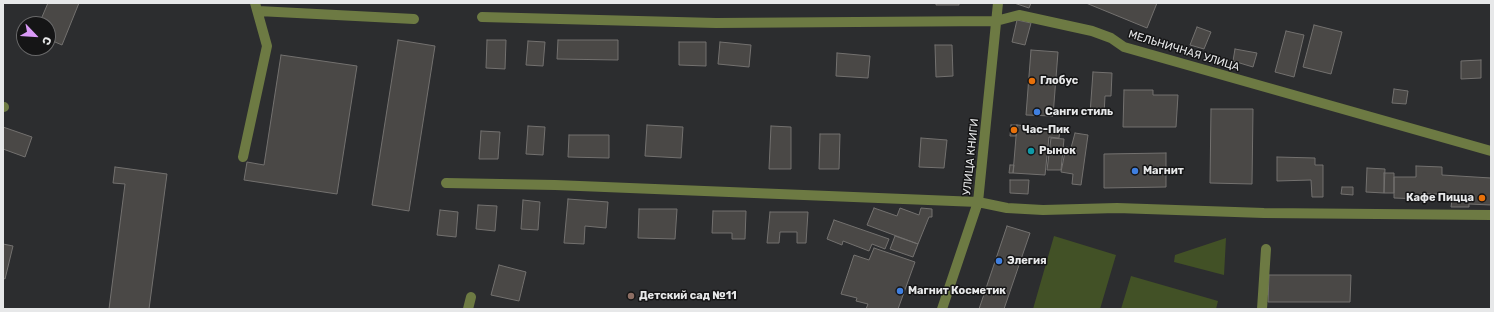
<!DOCTYPE html>
<html>
<head>
<meta charset="utf-8">
<style>
	body { margin:0 }
	#map { position:relative; width:1494px; height:312px; overflow:hidden; background:#2c2d2f; font-family:Rubik,sans-serif }
	canvas { display:block }
	.frame { position:absolute; inset:0; border:4px solid #e7e8e9; pointer-events:none }
	.north { position:absolute; left:16px; top:16px; width:40px; height:40px; box-sizing:border-box; background:#151516; border:1px solid #69696a; border-radius:50%; rotate:115deg; font-size:11px; font-weight:700; line-height:16px; text-align:center; color:#e7e8e9 }
	.north::after { content:''; display:block; margin:auto; width:14px; height:18px; background:#da9af7; clip-path:polygon(50% 0,100% 100%,50% 72%,0 100%) }
</style>
</head>
<body>
<div id="map">
<canvas width="1494" height="312"></canvas>
<div class="frame"></div>
<div class="north">С</div>
</div>
<script>
const g = document.querySelector('canvas').getContext('2d');
g.lineJoin = 'round';
function paint(path, color) { g.fillStyle = color; g.fill(path, 'evenodd'); }
const shape = rows => new Path2D(rows.map(r => 'M' + r).join(''));
function strokePath(path, color, width, dash) { g.strokeStyle = color; g.lineWidth = width; g.lineCap = dash ? 'butt' : 'round'; g.setLineDash(dash || []); g.stroke(path); }
function drawText(font, color, halo, rows, align = 'center') {
  g.font = font + ' Rubik,sans-serif'; g.lineWidth = 3; g.setLineDash([]); g.textBaseline = 'middle'; g.strokeStyle = halo; g.fillStyle = color; for (const [text, x, y, turn = 0] of rows) {
    g.save(); g.translate(x, y); g.rotate((+turn || 0) * Math.PI / 180); g.textAlign = isNaN(turn) ? turn : align; if (halo) g.strokeText(text, 0, 0); g.fillText(text, 0, 0); g.restore();
  }
}
const green = shape([
	[1054,236,1116,255,1100,309,1033,309],
	[1226,238,1224,275,1174,262,1175,255],
	[1131,276,1218,301,1216,309,1121,309]
]);
const building = shape([
	[48,3,79,3,62,45,48,39,48,24,39,24,48,3],
	[936,3,959,3,959,5,936,5,936,3],
	[1014,3,1031,3,1029,8,1014,3],
	[1086,3,1157,3,1147,28,1086,3],
	[1017,20,1031,23,1025,45,1012,42,1017,20],
	[1314,25,1342,32,1331,74,1303,67,1314,25],
	[1197,27,1211,32,1204,49,1190,45,1197,27],
	[1286,31,1304,35,1294,77,1275,72,1286,31],
	[398,40,435,46,409,211,372,205,398,40],
	[487,40,506,40,505,69,486,68,487,40],
	[558,40,618,40,618,60,557,59,558,40],
	[528,41,545,42,543,66,526,65,528,41],
	[679,42,706,42,706,66,679,65,679,42],
	[720,42,751,45,749,67,718,64,720,42],
	[935,45,952,45,953,76,936,77,935,45],
	[1235,49,1257,53,1253,67,1233,61,1235,49],
	[1031,50,1058,52,1053,116,1026,115,1031,50],
	[837,53,870,56,868,78,836,76,837,53],
	[281,55,357,66,337,194,244,180,247,162,264,165,281,55],
	[1481,60,1481,78,1461,79,1461,61,1481,60],
	[1093,72,1112,73,1111,96,1105,96,1104,115,1090,114,1093,72],
	[1394,89,1408,91,1406,104,1392,103,1394,89],
	[1124,90,1153,90,1153,95,1178,95,1176,127,1123,127,1124,90],
	[1211,109,1253,109,1252,184,1210,183,1211,109],
	[647,125,683,127,681,158,645,156,647,125],
	[1011,125,1017,125,1016,136,1010,136,1011,125],
	[1017,125,1060,129,1059,138,1049,137,1045,175,1013,173,1017,125],
	[528,126,545,127,543,155,526,154,528,126],
	[771,126,791,127,791,169,769,169,771,126],
	[3,127,32,137,25,157,3,149,3,127],
	[481,131,500,132,498,159,479,159,481,131],
	[1075,133,1088,135,1081,185,1072,184,1073,174,1061,172,1066,147,1071,148,1075,133],
	[820,134,840,134,839,169,819,169,820,134],
	[569,135,609,135,609,158,568,157,569,135],
	[921,138,947,140,944,168,919,167,921,138],
	[1051,138,1064,139,1061,170,1047,170,1051,138],
	[1166,153,1166,187,1104,188,1104,154,1166,153],
	[1277,157,1315,158,1315,165,1323,165,1323,197,1312,197,1311,180,1277,181,1277,157],
	[1010,165,1014,165,1013,173,1009,173,1010,165],
	[1416,166,1442,167,1442,175,1491,178,1491,205,1469,204,1469,207,1451,207,1452,200,1439,200,1440,194,1421,194,1421,199,1394,198,1394,177,1416,177,1416,166],
	[115,167,167,174,149,309,109,309,125,184,113,183,115,167],
	[1367,168,1385,169,1384,193,1366,192,1367,168],
	[1384,173,1394,173,1394,193,1384,193,1384,173],
	[1010,180,1029,180,1028,194,1010,193,1010,180],
	[1342,187,1353,187,1353,195,1341,194,1342,187],
	[568,199,608,202,606,228,585,226,584,244,564,243,568,199],
	[523,200,540,202,538,230,521,229,523,200],
	[478,205,497,206,495,231,476,229,478,205],
	[874,208,897,216,900,208,919,215,921,208,932,209,932,217,929,217,918,244,867,225,874,208],
	[639,209,677,209,675,239,638,238,639,209],
	[440,210,458,212,456,237,437,235,440,210],
	[713,211,746,211,745,239,732,239,732,233,712,233,713,211],
	[770,212,808,212,806,243,797,243,797,232,780,232,779,243,767,243,770,212],
	[834,220,889,239,885,249,872,244,869,251,843,241,842,245,827,239,834,220],
	[1007,226,1030,233,1004,309,979,309,1007,226],
	[895,236,918,244,913,257,890,249,895,236],
	[3,244,13,246,5,279,3,278,3,244],
	[874,248,915,262,898,309,866,309,868,304,856,301,857,298,841,294,854,255,869,260,874,248],
	[499,265,526,272,519,301,491,295,499,265],
	[1269,275,1351,275,1350,302,1268,302,1269,275]
]);
const minor = shape([
	[258,11,414,19],
	[482,17,716,23,996,21,1019,15,1092,31,1111,38,1124,47,1491,151],
	[3,107,4,107],
	[243,157,267,46,255,3],
	[446,183,555,185,978,202,1007,208,1043,210,1117,208,1264,213,1491,215],
	[468,309,471,297],
	[942,309,978,202,998,3],
	[1262,309,1266,249]
]);
const markers = [
	[1032,81,4,"#e8710a"],
	[1037,112,4,"#3f7fe0"],
	[1014,130,4,"#e8710a"],
	[1031,151,4,"#0f9aa8"],
	[1135,171,4,"#3f7fe0"],
	[1482,198,4,"#e8710a"],
	[999,261,4,"#3f7fe0"],
	[900,291,4,"#3f7fe0"],
	[631,296,4,"#8d6e63"]
];
const streetNames = [
	["МЕЛЬНИЧНАЯ УЛИЦА",1184,51,17],
	["УЛИЦА КНИГИ",971,157,-84]
];
const poiNames = [
	["Глобус",1040,81],
	["Санги стиль",1045,112],
	["Час-Пик",1022,130],
	["Рынок",1039,151],
	["Магнит",1143,171],
	["Кафе Пицца",1474,198,"right"],
	["Элегия",1007,261],
	["Магнит Косметик",908,291],
	["Детский сад №11",639,296]
];
paint(green, '#425126');
paint(building, '#4a4846');
strokePath(building, '#73716f', 1);
strokePath(minor, '#6d7a43', 10);
for (const [x, y, r, color] of markers) { const dot = new Path2D(); dot.arc(x, y, r, 0, 2 * Math.PI); g.fillStyle = color; g.fill(dot); strokePath(dot, '#151516', 1.5); }
drawText('11px', '#e7e8e9', '#151516', streetNames);
drawText('bold 11px', '#e7e8e9', '#151516', poiNames, 'left');
</script>
</body>
</html>
